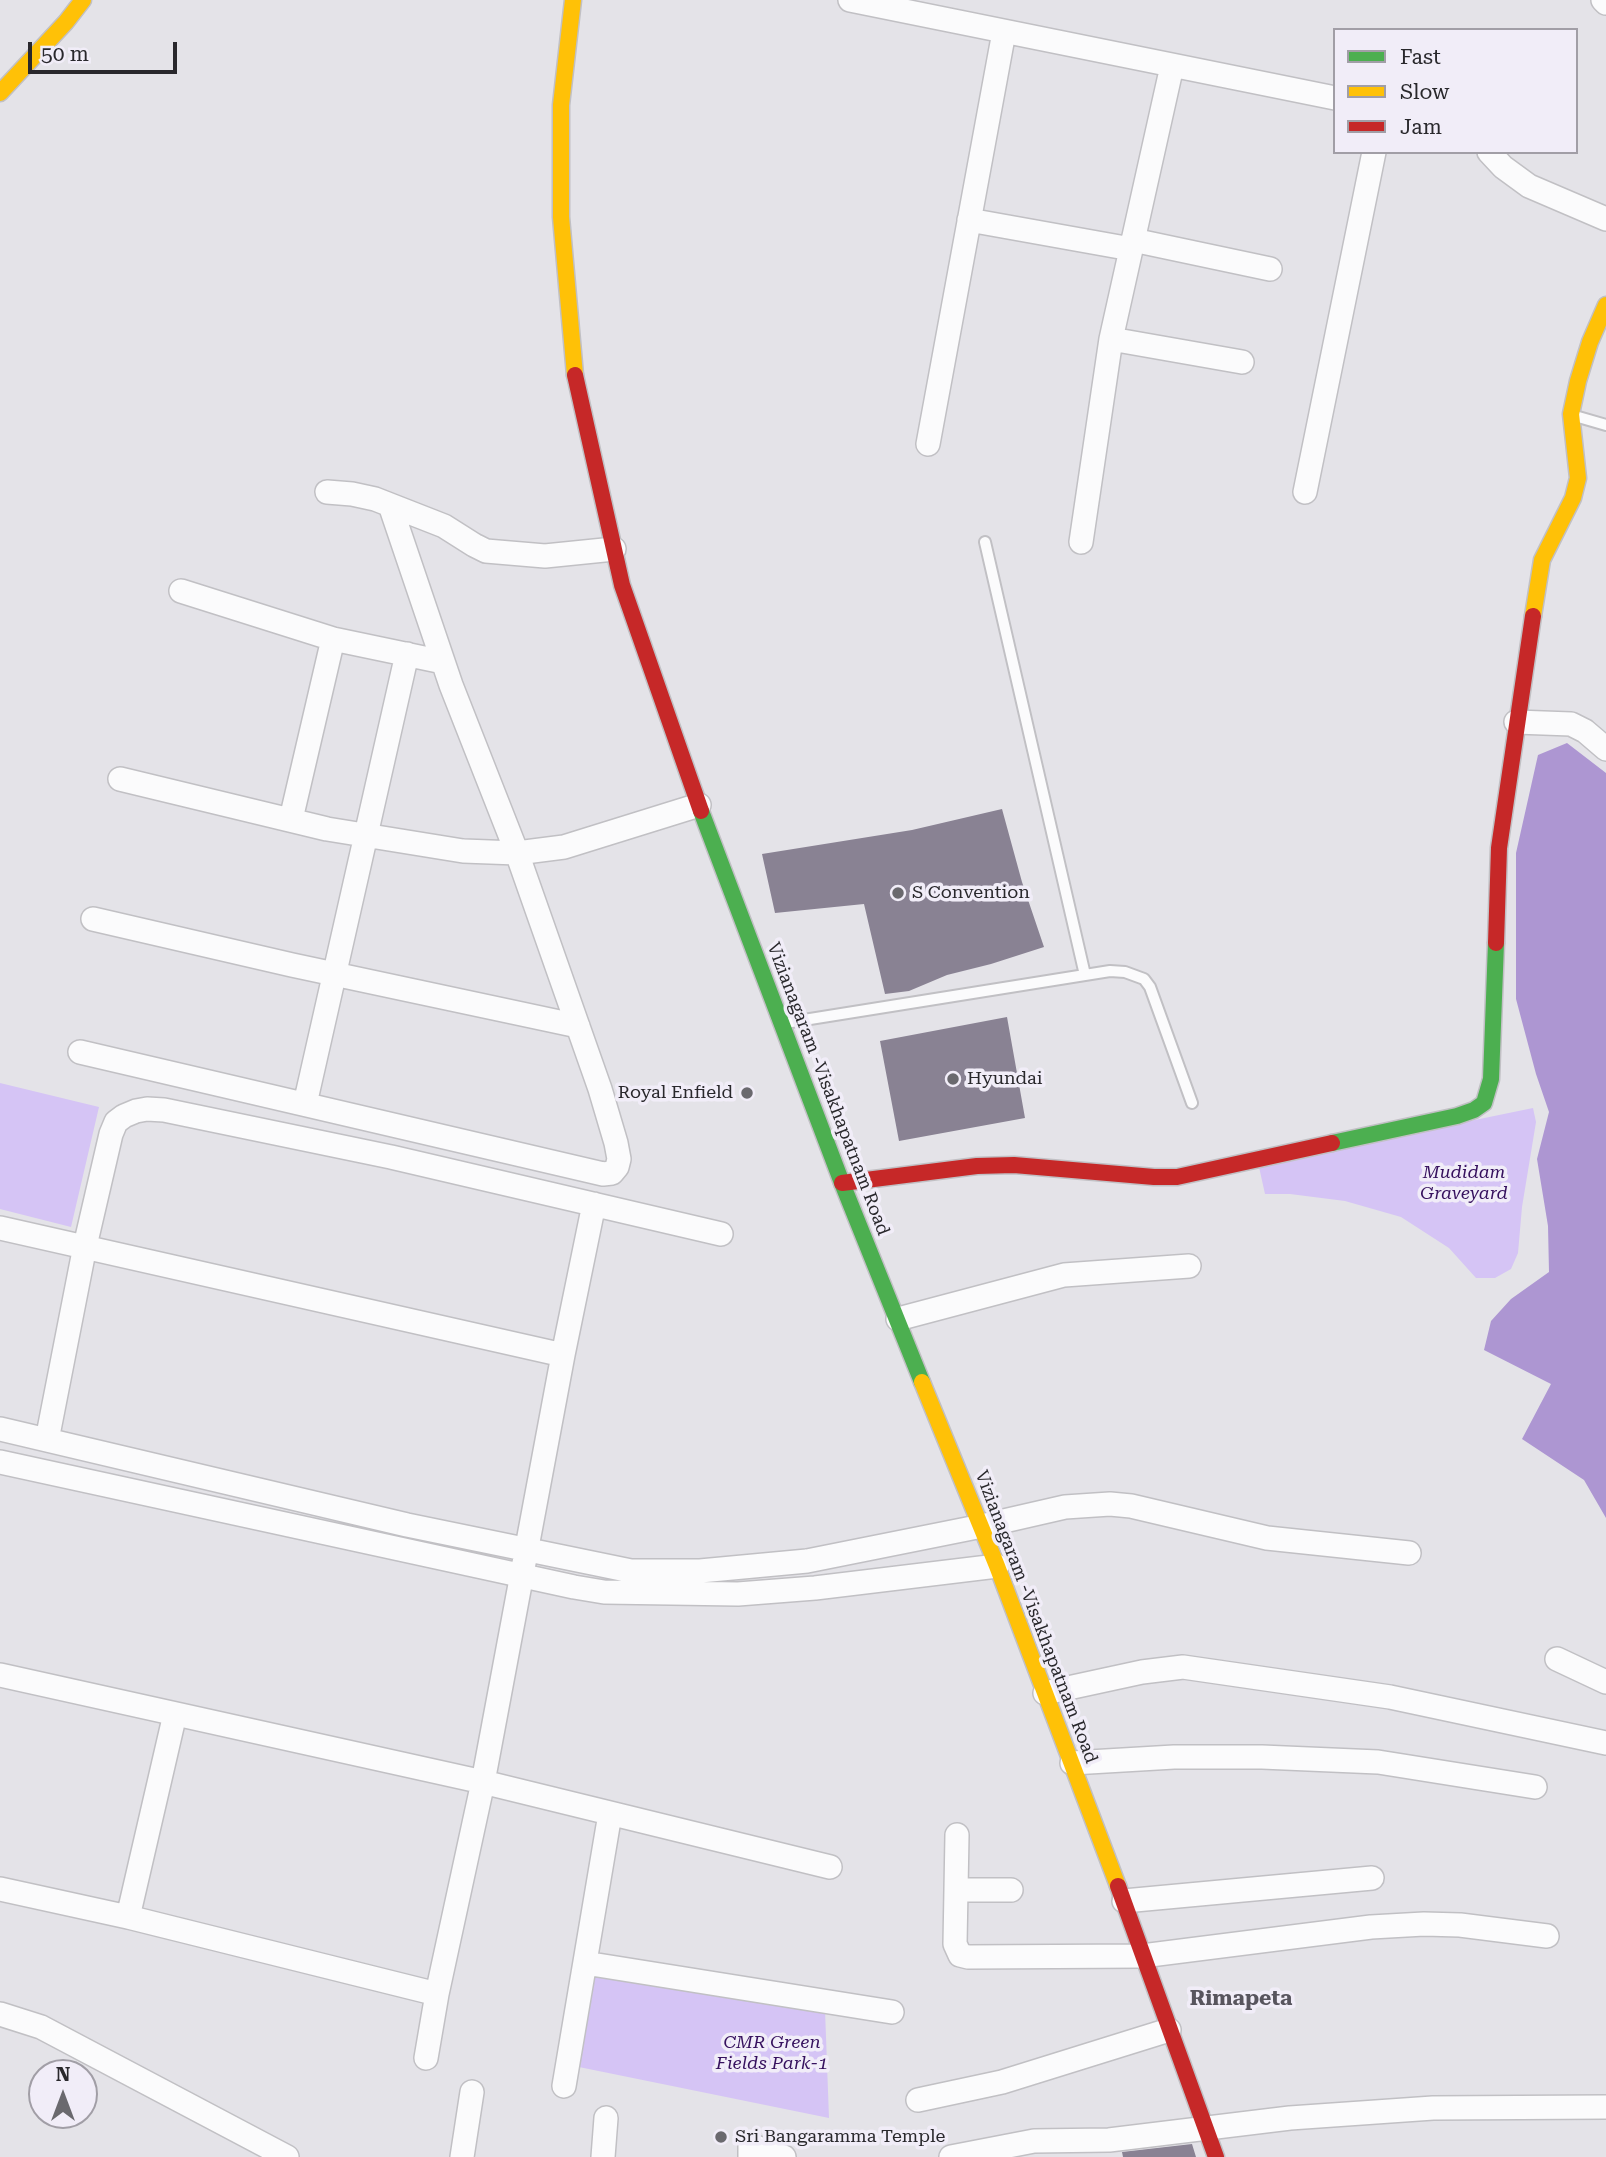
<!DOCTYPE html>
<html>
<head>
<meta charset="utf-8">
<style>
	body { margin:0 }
	#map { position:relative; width:1606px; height:2157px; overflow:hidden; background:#e4e3e8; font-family:"Roboto Serif",serif }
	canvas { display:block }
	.legend { position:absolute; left:1333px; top:28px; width:245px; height:126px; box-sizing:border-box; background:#f1edf8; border:2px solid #a19ea6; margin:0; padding:9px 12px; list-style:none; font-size:21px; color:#29282c }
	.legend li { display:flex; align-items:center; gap:14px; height:35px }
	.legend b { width:35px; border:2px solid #a19ea6 }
	.north { position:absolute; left:28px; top:2059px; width:70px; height:70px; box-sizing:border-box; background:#f1edf8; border:2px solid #a19ea6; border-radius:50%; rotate:0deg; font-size:19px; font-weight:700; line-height:28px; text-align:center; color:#29282c }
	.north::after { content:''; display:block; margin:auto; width:24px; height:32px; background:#6a696e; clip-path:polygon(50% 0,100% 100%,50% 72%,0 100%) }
	.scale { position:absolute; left:28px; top:42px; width:149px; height:32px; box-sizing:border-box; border:4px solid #29282c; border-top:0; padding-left:9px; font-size:21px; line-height:24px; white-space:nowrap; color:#29282c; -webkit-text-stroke:5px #f1edf8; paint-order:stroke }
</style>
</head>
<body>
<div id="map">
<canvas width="1606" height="2157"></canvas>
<ul class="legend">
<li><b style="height:9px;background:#4caf50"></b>Fast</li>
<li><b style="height:9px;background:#ffc107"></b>Slow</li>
<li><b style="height:9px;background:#c62828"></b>Jam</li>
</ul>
<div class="north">N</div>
<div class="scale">50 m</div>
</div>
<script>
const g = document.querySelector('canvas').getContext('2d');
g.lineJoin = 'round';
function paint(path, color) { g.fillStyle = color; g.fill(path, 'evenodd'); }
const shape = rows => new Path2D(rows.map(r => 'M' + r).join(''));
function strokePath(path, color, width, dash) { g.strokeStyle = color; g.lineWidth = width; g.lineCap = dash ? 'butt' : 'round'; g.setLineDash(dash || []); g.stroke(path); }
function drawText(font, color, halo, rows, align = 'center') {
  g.font = font + ' "Roboto Serif",serif'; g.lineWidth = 7; g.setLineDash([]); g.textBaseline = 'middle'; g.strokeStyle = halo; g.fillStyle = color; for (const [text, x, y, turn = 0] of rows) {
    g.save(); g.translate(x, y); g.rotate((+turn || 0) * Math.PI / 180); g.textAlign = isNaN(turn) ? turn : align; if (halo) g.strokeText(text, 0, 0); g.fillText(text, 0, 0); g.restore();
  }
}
const green = shape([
	[0,1083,99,1107,71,1227,0,1209],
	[1533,1108,1536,1122,1522,1207,1518,1253,1511,1269,1495,1278,1476,1278,1449,1248,1401,1217,1345,1201,1290,1194,1265,1194,1259,1167,1402,1135],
	[591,1968,825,2010,829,2118,574,2066]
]);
const water = shape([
	[1567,743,1606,773,1606,1518,1584,1480,1522,1439,1551,1384,1484,1350,1491,1321,1511,1299,1549,1272,1548,1226,1537,1159,1549,1112,1536,1074,1516,999,1516,853,1538,755]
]);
const building = shape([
	[1002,809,1022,882,1044,947,991,964,947,975,909,991,885,994,864,904,775,913,762,854,912,830],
	[1007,1017,1025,1118,899,1141,880,1041],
	[1192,2144,1196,2157,1123,2157,1122,2152]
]);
const lane = shape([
	[1575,416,1606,425],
	[985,542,1085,975],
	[785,1023,1110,971,1125,972,1144,979,1150,987,1192,1103]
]);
const street = shape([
	[850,0,1335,98],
	[1603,0,1606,3],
	[1489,152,1503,167,1529,186,1606,219],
	[969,220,1131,249],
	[1133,240,1270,269],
	[1111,339,1242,362],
	[928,444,1004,32],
	[327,492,352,494,375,499,444,526,474,545,486,551,545,556,614,549],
	[1305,492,1374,152],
	[1081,542,1111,339,1172,66],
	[181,591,333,639,443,662],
	[1516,722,1571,724,1585,731,1606,749],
	[120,779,327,829,463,851,517,853,564,847,699,805],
	[291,819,333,639],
	[93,919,292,965,578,1026],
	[80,1052,603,1174,612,1173,617,1167,619,1159,616,1143,600,1089,517,853,451,685,390,505],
	[305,1104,407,654],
	[0,1228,563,1355],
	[898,1319,1064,1275,1189,1266],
	[0,1429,407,1525,631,1571,700,1571,807,1561,982,1526,1065,1507,1110,1504,1131,1506,1267,1538,1409,1553],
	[47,1440,85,1246,111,1134,116,1122,124,1116,136,1111,147,1109,164,1110,391,1157,721,1234],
	[0,1462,574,1587,604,1592,738,1594,815,1588,997,1566],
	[1557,1659,1606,1682],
	[0,1675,483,1782,830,1867],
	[1045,1693,1142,1672,1183,1667,1390,1697,1606,1743],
	[1072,1763,1174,1757,1262,1757,1378,1762,1535,1787],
	[957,1835,955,1944,960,1955,968,1957,1142,1956,1371,1927,1424,1924,1460,1925,1547,1936],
	[0,1889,128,1917,437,1994],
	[956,1890,1011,1890],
	[1124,1901,1372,1878],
	[128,1917,175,1714],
	[585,1963,892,2012],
	[0,2014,41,2027,287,2157],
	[426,2058,437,1994,483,1782,563,1355,594,1204],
	[564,2086,610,1814],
	[918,2100,1002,2082,1169,2030],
	[462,2157,472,2092],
	[603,2157,606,2118],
	[750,2157,750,2145,784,2157],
	[951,2157,1034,2141,1109,2140,1290,2118,1433,2108,1606,2107]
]);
const fast = shape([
	[701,811,842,1183,922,1382],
	[1332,1143,1457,1116,1474,1110,1484,1103,1491,1079,1496,943]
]);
const slow = shape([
	[573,0,561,105,561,217,575,375],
	[0,93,66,22,83,0],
	[1533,616,1542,560,1573,498,1578,478,1571,414,1578,381,1590,342,1606,305],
	[922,1382,997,1566,1118,1886]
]);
const jam = shape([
	[575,375,622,585,701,811],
	[1496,943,1499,848,1533,616],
	[842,1183,977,1166,1014,1165,1154,1177,1177,1177,1332,1143],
	[1118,1886,1216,2157]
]);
const markers = [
	[898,893,7,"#6a696e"],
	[953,1079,7,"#6a696e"],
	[747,1093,7,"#6a696e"],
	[721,2137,7,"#6a696e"]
];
const poiNames = [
	["S Convention",912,893],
	["Hyundai",967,1079],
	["Royal Enfield",733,1093,"right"],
	["Sri Bangaramma Temple",735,2137]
];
const streetNames = [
	["Vizianagaram -Visakhapatnam Road",828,1089,69],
	["Vizianagaram -Visakhapatnam Road",1036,1617,69]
];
const parkNames = [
	["Mudidam",1464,1173],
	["Graveyard",1464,1194],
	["CMR Green",772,2043],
	["Fields Park-1",772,2064]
];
const quarterNames = [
	["Rimapeta",1241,1999]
];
paint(green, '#d5c4f5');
paint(water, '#ad96d2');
paint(building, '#898293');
strokePath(lane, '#c1c0c4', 14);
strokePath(street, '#c1c0c4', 26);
strokePath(fast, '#c1c0c4', 19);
strokePath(slow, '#c1c0c4', 19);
strokePath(jam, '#c1c0c4', 19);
strokePath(lane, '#fbfbfc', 10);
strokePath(street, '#fbfbfc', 23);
strokePath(fast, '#4caf50', 16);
strokePath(slow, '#ffc107', 16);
strokePath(jam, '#c62828', 16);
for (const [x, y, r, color] of markers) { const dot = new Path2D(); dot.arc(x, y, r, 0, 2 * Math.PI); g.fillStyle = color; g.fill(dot); strokePath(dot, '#f1edf8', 2.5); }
drawText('18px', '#29282c', '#f1edf8', poiNames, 'left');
drawText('18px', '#29282c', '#f1edf8', streetNames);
drawText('italic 18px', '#36115e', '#f1edf8', parkNames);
drawText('bold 21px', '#58555e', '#f1edf8', quarterNames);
</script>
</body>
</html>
